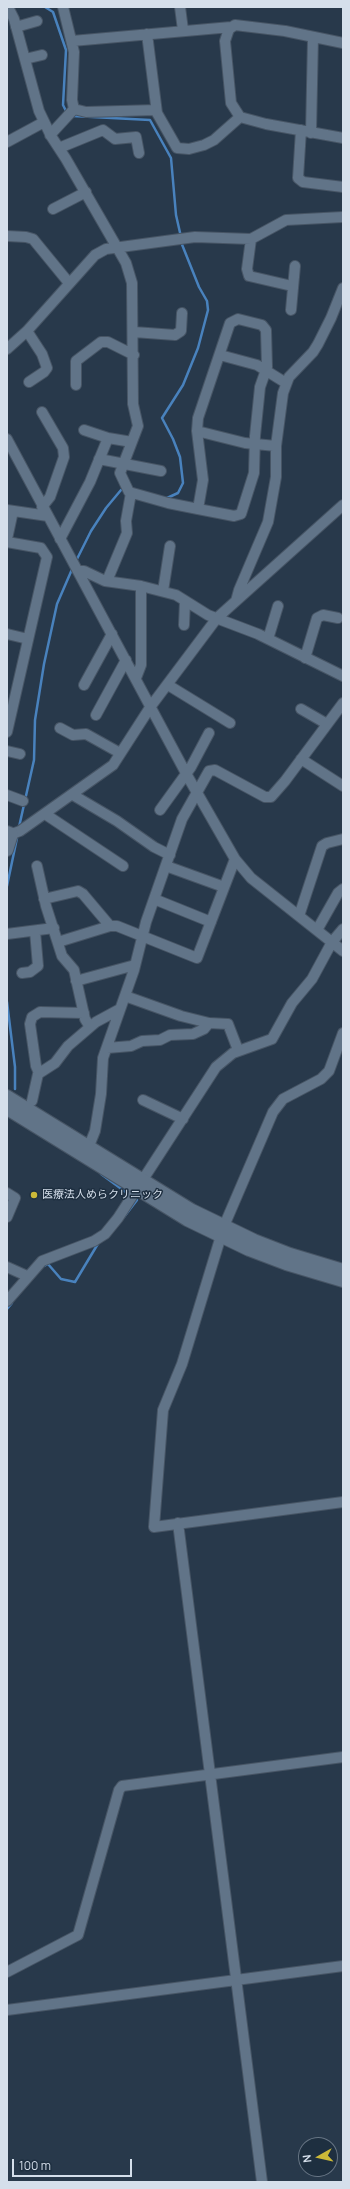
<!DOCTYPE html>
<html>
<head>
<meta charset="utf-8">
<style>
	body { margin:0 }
	#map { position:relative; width:350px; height:2189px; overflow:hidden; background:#28394b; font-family:Manrope,sans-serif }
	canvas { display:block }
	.frame { position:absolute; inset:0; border:8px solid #d5dfeb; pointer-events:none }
	.north { position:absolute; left:298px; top:2137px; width:40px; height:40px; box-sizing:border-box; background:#1e2f40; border:1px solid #677584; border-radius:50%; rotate:262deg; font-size:11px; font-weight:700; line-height:16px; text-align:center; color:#d5dfeb }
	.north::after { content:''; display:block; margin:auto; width:14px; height:18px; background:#ccb938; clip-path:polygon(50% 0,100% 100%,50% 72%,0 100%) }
	.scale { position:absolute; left:12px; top:2159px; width:120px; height:18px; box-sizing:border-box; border:2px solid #d5dfeb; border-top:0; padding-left:5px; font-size:12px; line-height:14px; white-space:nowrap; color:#d5dfeb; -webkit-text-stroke:3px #1e2f40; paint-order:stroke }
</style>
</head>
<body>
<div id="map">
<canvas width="350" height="2189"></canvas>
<div class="frame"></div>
<div class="north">N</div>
<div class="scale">100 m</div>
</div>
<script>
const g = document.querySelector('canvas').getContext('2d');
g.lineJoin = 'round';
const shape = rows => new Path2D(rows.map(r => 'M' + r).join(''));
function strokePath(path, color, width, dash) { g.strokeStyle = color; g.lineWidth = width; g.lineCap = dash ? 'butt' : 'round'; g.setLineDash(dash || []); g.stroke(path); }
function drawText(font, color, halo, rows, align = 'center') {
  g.font = font + ' Manrope,"Noto Sans JP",sans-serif'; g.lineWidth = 3; g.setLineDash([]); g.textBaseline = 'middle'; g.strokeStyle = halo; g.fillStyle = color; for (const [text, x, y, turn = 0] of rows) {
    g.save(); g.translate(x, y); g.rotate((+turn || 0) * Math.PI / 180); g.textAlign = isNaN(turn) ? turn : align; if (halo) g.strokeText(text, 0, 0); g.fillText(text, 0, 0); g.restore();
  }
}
const stream = shape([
	[45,7,53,12,66,50,63,105,67,113],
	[73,116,150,120,171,158,176,215,181,237],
	[167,498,178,493,183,483,180,457,173,439,162,418,183,385,198,348,208,310,207,301,199,287,181,242],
	[76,561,91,531,106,508,121,490,125,489],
	[19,827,34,760,35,720,44,664,57,604,73,567],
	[7,886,17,838],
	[7,1002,15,1067,15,1089],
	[101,1174,131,1196],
	[124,1217,137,1200,135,1199],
	[42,1267,48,1264,61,1279,75,1282,99,1242],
	[7,1309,12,1303]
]);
const minor = shape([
	[8,7,14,19,39,111,51,136,66,159,126,263,132,283,133,404,138,426,120,473,129,492,168,503,198,509,234,516,241,514,254,473,255,436,260,387,267,367,266,330,262,325,238,319,230,323,198,418,197,431,203,480,198,509],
	[63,7,74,52,72,100,74,109,86,112,156,110],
	[180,7,183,30],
	[16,27,37,21],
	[147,34,157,113,177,148,189,149,204,145,214,140,240,117],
	[72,41,231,27],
	[343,43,285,31,235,25,229,29,225,41,231,103,240,117,266,124,343,138],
	[25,59,42,55],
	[301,130,298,178,303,182,343,187],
	[311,133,313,37],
	[50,135,74,109],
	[7,142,44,122],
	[59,148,103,130,115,139,136,137,139,153],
	[53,209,86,192],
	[7,236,26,237,33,239,69,283],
	[251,239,247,269,249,276,292,286],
	[291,310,295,266],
	[27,331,42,354,47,368,44,372,29,382],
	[134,332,175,335,181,331,182,313],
	[7,349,27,331,95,255,106,249,195,237,251,239,286,220,343,217],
	[220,355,257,365,286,383],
	[76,385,76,361,101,342,108,342,134,355],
	[42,412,63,448,64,457,50,497,42,507],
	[84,430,108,438,132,442],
	[197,431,245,443,276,446],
	[7,439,188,777,235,859,251,878,343,951],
	[99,459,161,471],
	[7,510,48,516],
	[7,539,13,511],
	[60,539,90,482,108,438],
	[7,542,41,548,47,557,7,732],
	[78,571,84,571,105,581,141,586,176,595,208,615,258,634,343,676],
	[107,581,127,533,126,521,131,493],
	[163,591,170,546],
	[236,601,239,590,268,522,276,477,276,446,283,393,289,377,313,352,318,344,331,318,343,288],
	[184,625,185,601],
	[7,634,28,639],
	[268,639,278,606],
	[305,658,317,618,323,615,338,618],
	[136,678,141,665,141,586],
	[84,685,112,634],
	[168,685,230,723],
	[301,709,327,724],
	[96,715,126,660],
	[60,728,73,735,86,734,120,753],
	[7,751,20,754],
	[301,759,343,786],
	[7,795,23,801],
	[73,795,117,821,154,847,170,855],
	[160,810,191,767,209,733],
	[45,814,123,866],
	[12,834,20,831,113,765,151,706,217,618,343,505],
	[37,866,46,906,62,956,74,970,85,1019,90,1027],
	[166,866,224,887],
	[44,899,78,891,83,894,110,926],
	[154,899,211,922],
	[299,916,322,846,327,843,343,839],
	[317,930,338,893,343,889],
	[7,934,54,928],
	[58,942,110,926,117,926,197,958,235,859],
	[22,973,30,972,38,966,35,931],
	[76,981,135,965],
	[125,996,181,1016,209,1023,228,1024,238,1050],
	[343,1033,329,1071,321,1079,283,1099,273,1112,224,1226,182,1364,163,1410,154,1527,343,1502],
	[107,1048,131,1046,142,1041,160,1040,170,1035,193,1034,204,1029,209,1023],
	[39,1073,36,1066,30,1024,32,1017,40,1012,84,1013],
	[143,1100,183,1119],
	[32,1101,38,1074,55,1063,68,1046,96,1022,120,1009],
	[89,1146,95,1131,101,1094,103,1058,134,970,146,922,182,819,209,771,215,770,265,797,271,797,285,781,343,703],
	[7,1193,15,1198,7,1217],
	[7,1267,27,1276],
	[7,1301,42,1261,94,1241,105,1234,118,1218,216,1067,233,1053,272,1039,292,1003,312,979,332,942,343,929],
	[178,1523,262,2182],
	[7,1972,78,1935,119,1790,122,1786,343,1757],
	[7,2010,343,1966]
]);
const tertiary = shape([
	[7,832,12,834,7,850],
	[7,1096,192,1210,254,1240,290,1254,343,1270],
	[7,1109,187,1220,249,1250,286,1264,343,1281]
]);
const markers = [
	[34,1195,4,"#ccb938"]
];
const poiNames = [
	["医療法人めらクリニック",42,1195]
];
strokePath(stream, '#4982bd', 2.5);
strokePath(minor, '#475565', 12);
strokePath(tertiary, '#475565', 14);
strokePath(minor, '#617488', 10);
strokePath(tertiary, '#617488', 12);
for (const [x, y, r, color] of markers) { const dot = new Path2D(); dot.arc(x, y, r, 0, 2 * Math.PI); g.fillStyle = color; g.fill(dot); strokePath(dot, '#1e2f40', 1.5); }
drawText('11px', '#d5dfeb', '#1e2f40', poiNames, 'left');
</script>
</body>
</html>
